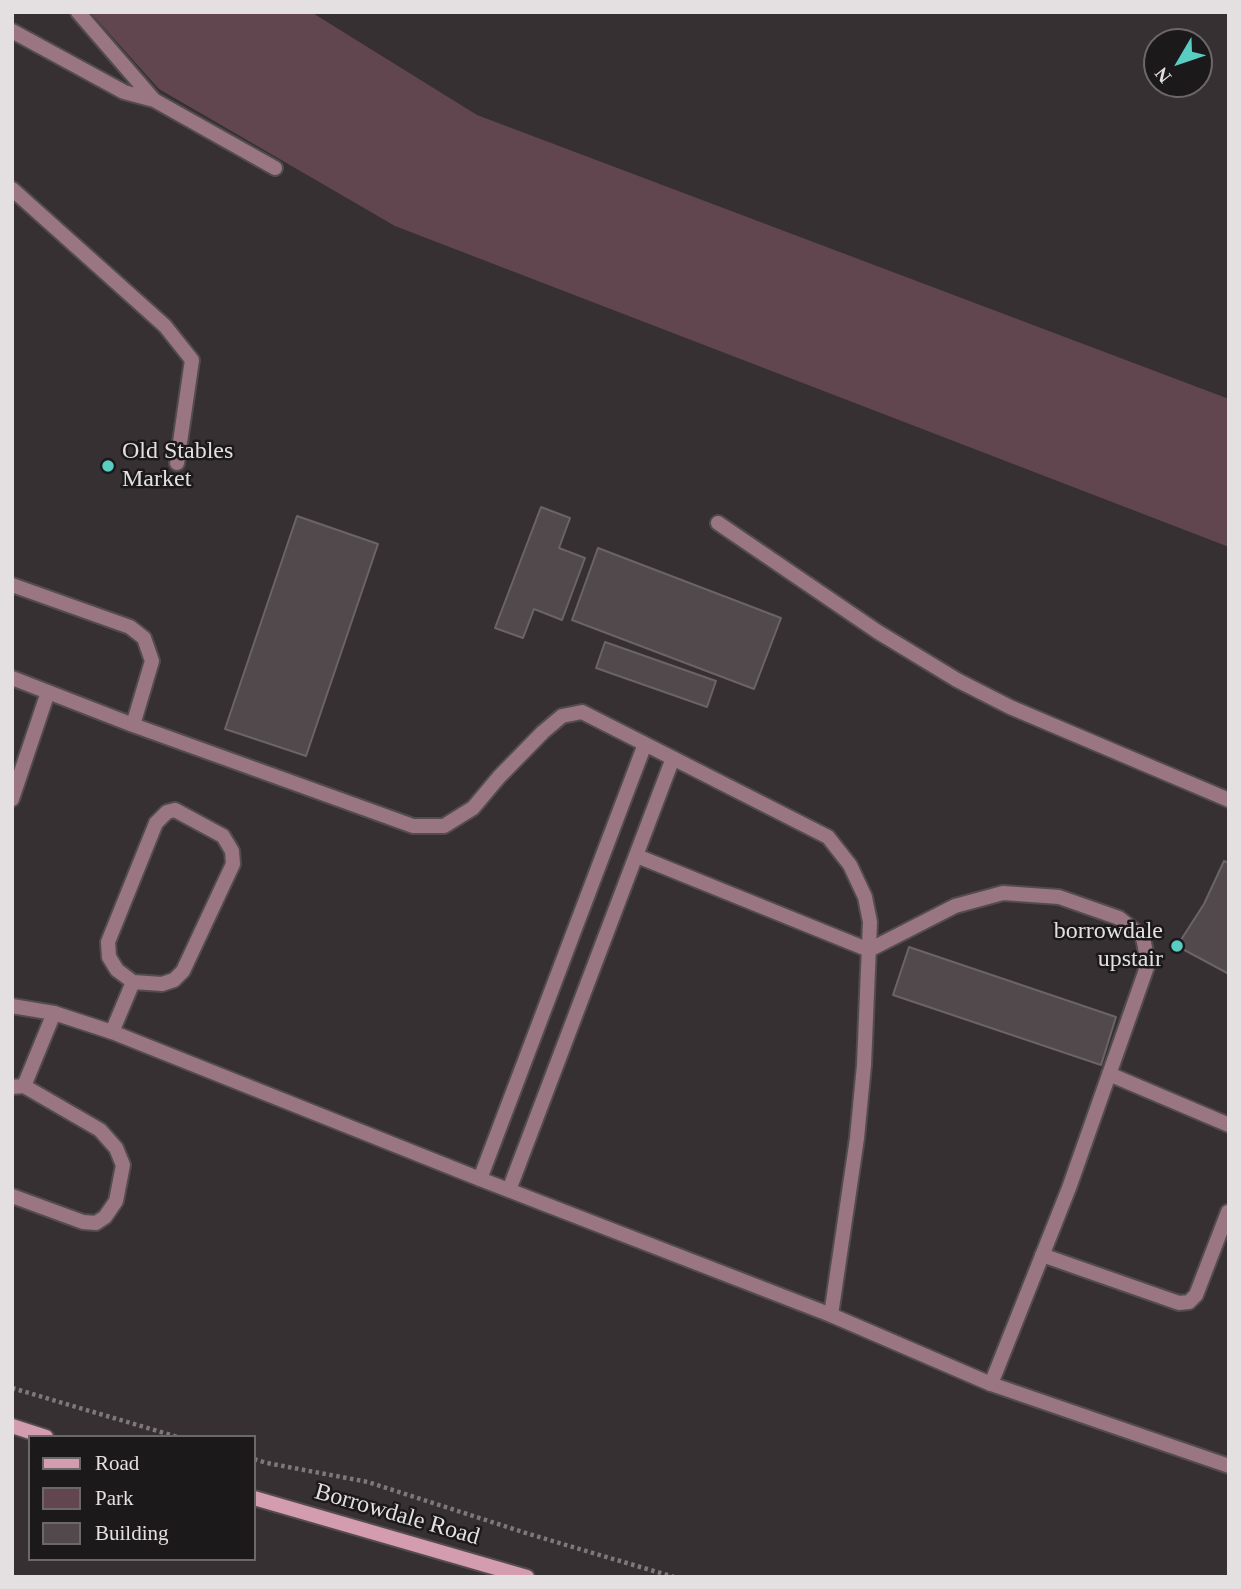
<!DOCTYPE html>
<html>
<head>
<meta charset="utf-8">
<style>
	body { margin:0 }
	#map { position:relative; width:1241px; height:1589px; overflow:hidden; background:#373032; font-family:Georgia,serif }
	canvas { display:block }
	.frame { position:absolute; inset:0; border:14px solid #e4dfe0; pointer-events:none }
	.legend { position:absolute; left:28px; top:1435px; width:228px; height:126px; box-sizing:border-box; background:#1c191a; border:2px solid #6c6869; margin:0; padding:9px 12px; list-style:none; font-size:21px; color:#e4dfe0 }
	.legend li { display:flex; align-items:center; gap:14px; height:35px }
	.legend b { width:35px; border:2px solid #6c6869 }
	.north { position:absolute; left:1143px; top:28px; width:70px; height:70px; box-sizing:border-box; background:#1c191a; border:2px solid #6c6869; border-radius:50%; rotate:231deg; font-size:19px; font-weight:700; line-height:28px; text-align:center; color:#e4dfe0 }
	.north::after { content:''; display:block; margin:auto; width:24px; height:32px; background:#57cec1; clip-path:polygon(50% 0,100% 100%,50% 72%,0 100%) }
</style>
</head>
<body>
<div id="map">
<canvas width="1241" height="1589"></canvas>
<div class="frame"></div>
<ul class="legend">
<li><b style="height:9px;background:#d49caf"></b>Road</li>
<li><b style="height:19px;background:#61464f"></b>Park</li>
<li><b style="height:19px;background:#51494c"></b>Building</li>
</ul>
<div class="north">N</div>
</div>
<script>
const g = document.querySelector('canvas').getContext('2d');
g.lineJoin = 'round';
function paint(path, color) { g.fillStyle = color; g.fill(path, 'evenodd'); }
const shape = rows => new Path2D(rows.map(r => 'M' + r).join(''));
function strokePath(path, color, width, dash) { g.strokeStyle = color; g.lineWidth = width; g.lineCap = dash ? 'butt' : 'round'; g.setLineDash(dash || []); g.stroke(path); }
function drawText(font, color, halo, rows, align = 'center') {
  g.font = font + ' Georgia,serif'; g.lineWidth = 5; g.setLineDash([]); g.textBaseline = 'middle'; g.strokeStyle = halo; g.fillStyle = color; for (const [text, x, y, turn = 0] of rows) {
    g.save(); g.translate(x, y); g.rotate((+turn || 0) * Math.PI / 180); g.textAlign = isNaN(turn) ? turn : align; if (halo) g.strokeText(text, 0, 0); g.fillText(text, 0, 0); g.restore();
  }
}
const green = shape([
	[90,12,311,12,477,115,1229,399,1229,547,395,226,159,89]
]);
const building = shape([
	[541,507,570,518,559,548,585,558,562,620,534,609,523,638,495,628,541,507],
	[297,516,378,544,306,756,225,729,297,516],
	[598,548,781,618,754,689,572,620,598,548],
	[605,642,716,681,707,707,596,668,605,642],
	[1224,861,1229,863,1229,974,1177,946,1204,904,1224,861],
	[909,947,1116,1017,1101,1065,893,995,909,947]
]);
const path = shape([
	[12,1388,178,1437],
	[254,1459,267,1463,368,1482,529,1534,674,1577]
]);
const lane = shape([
	[78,12,154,100],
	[12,31,124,92,154,100,275,168],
	[12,189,165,326,192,360,177,463],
	[718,523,878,632,957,680,1010,707,1229,800],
	[12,585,130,627,144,638,152,661,133,725],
	[12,678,133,725,413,826,444,826,473,808,499,777,543,732,562,716,582,712,828,837,850,865,865,897,870,922,864,1065,857,1138,831,1315],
	[12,799,48,692],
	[175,810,223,836,232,851,233,864,183,971,174,980,162,984,133,982,117,970,109,957,108,942,156,823,167,812,175,810],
	[637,856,869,950,955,906,1003,893,1059,897,1119,918,1143,937,1148,964,1069,1188,991,1384],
	[112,1032,133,982],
	[1109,1074,1229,1125],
	[24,1086,54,1013],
	[12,1087,24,1086,100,1130,116,1148,123,1165,116,1201,105,1217,96,1223,83,1222,12,1196],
	[480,1179,645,744],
	[509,1190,673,758],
	[1042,1255,1179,1303,1189,1302,1196,1295,1228,1212]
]);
const street = shape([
	[12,1006,54,1013,112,1032,480,1179,831,1315,991,1384,1229,1466]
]);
const secondary = shape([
	[12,1426,46,1437],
	[254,1498,527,1577]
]);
const markers = [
	[108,466,7,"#57cec1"],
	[1177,946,7,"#57cec1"]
];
const poiNames = [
	["Old Stables",122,452],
	["Market",122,480],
	["borrowdale",1163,932,"right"],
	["upstair",1163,960,"right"]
];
const streetNames = [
	["Borrowdale Road",397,1515,16]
];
paint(green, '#61464f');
paint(building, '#51494c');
strokePath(building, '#6b6466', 2);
strokePath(lane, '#534c4e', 18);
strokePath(street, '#534c4e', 18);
strokePath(secondary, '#534c4e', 18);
strokePath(path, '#7e787a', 4.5, [3.5, 3.5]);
strokePath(lane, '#9a7682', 14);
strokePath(street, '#9a7682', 14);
strokePath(secondary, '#d49caf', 14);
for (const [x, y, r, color] of markers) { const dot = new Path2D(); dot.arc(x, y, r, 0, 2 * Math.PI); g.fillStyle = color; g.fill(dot); strokePath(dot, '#1c191a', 2.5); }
drawText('24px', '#e4dfe0', '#1c191a', poiNames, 'left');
drawText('24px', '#e4dfe0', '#1c191a', streetNames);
</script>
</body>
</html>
